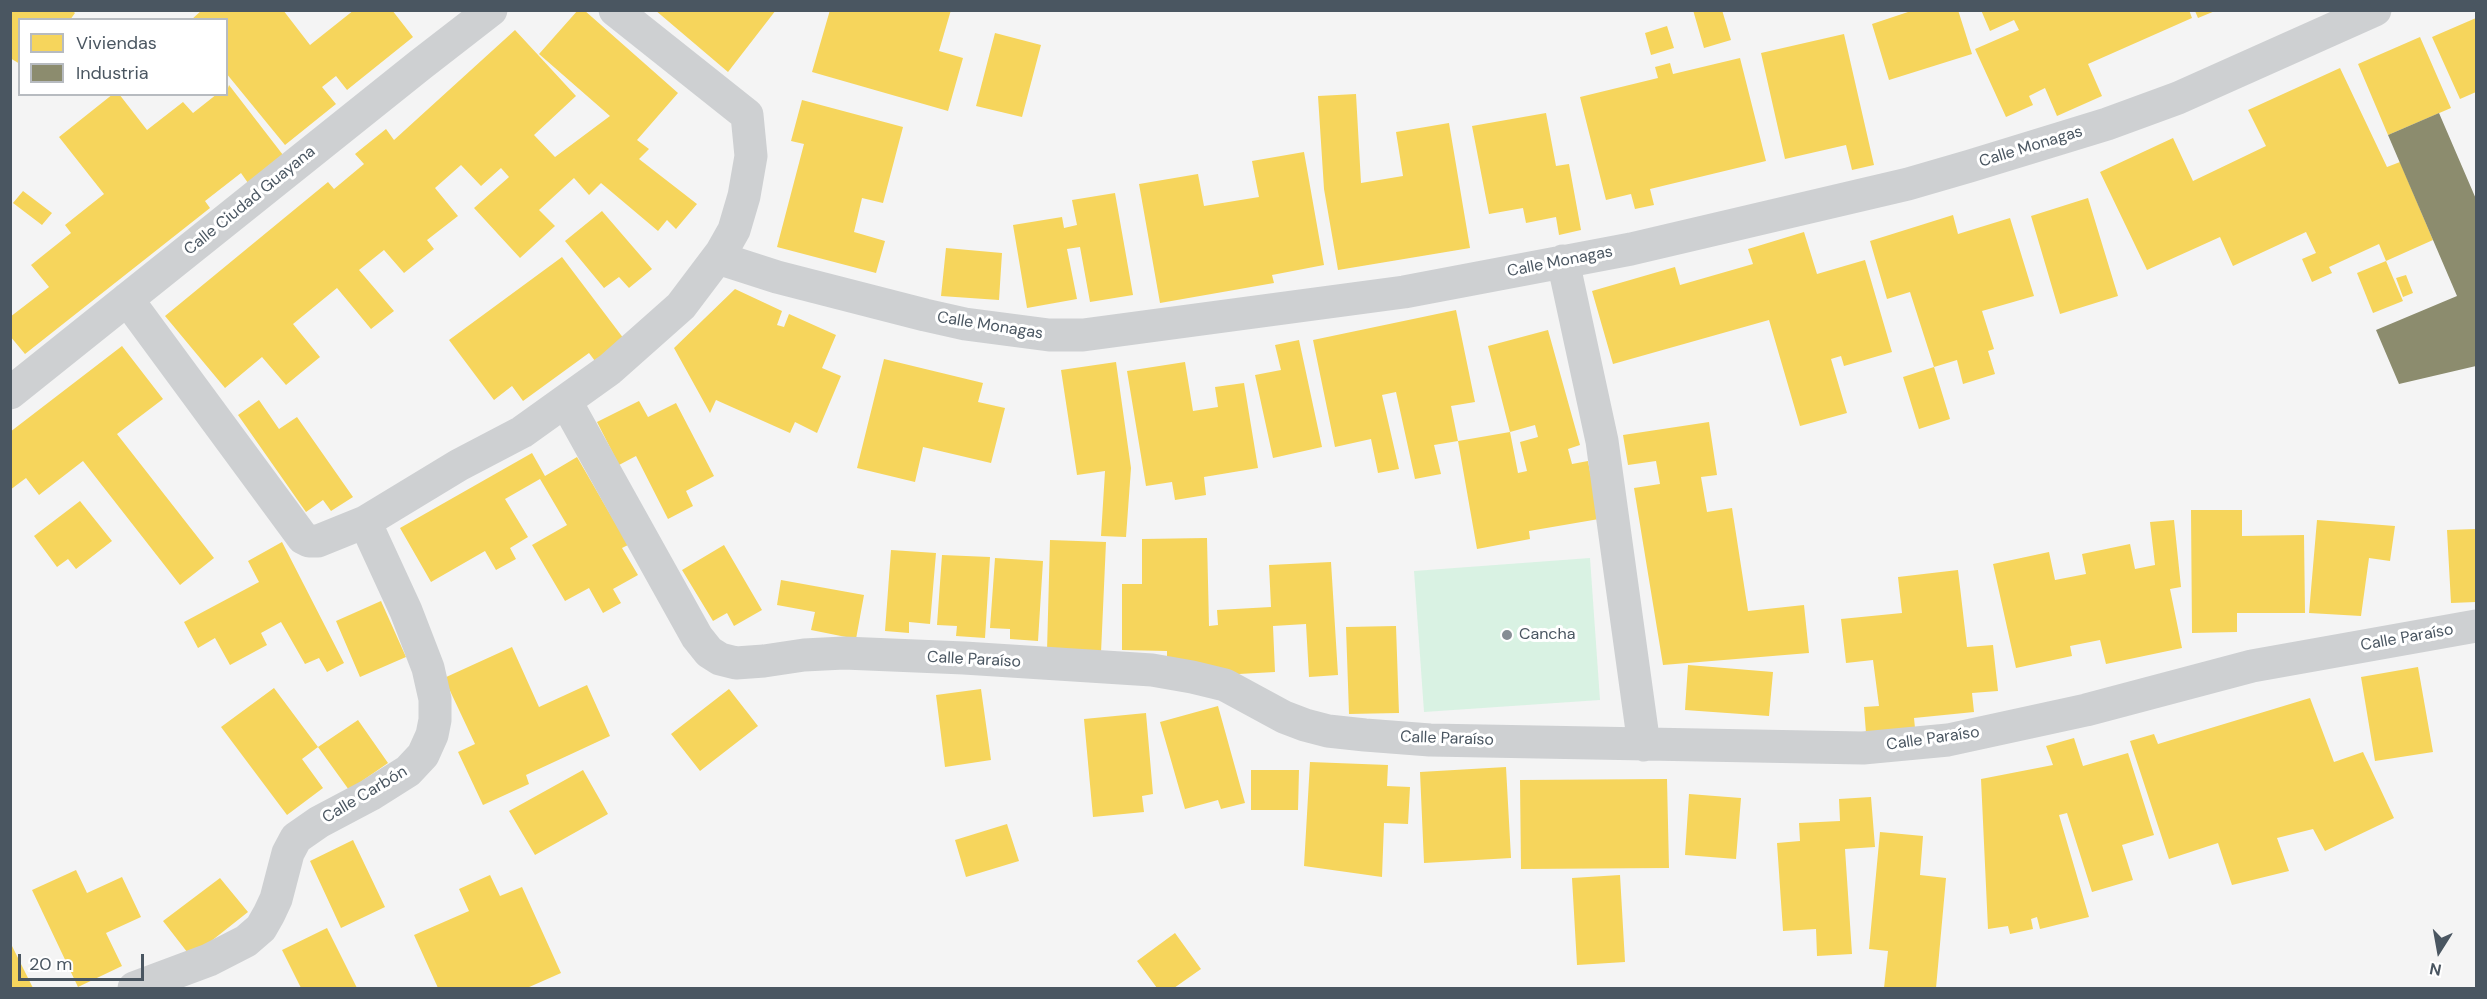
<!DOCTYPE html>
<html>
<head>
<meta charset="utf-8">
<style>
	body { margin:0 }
	#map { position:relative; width:2487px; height:999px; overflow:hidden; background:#f4f4f4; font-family:"DM Sans",sans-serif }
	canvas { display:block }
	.frame { position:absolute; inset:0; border:12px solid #4a5661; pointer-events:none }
	.legend { position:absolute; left:18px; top:18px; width:210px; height:78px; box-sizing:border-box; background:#fff; border:2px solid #b7bbc0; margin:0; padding:8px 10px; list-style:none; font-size:18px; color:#4a5661 }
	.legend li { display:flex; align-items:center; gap:12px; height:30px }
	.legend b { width:30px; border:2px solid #b7bbc0 }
	.north { position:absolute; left:2409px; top:921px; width:60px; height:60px; -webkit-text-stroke:4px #fff; paint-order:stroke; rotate:191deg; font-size:16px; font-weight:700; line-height:24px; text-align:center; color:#4a5661 }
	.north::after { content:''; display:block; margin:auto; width:21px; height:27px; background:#4a5661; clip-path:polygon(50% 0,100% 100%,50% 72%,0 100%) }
	.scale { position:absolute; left:18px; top:954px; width:126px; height:27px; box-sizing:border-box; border:3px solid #4a5661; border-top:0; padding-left:8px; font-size:18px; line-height:21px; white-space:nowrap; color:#4a5661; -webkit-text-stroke:4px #fff; paint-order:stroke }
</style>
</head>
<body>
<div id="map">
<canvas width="2487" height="999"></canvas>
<div class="frame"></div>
<ul class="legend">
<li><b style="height:16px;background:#f6d55c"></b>Viviendas</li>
<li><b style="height:16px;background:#8c8c6e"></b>Industria</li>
</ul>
<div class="north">N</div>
<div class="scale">20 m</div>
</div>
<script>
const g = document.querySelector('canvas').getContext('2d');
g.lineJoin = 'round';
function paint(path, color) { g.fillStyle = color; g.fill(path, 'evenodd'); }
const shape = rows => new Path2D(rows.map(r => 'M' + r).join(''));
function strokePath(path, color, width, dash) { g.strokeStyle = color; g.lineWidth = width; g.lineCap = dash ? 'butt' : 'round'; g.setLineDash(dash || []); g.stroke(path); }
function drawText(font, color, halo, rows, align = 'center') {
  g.font = font + ' "DM Sans",sans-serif'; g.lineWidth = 6; g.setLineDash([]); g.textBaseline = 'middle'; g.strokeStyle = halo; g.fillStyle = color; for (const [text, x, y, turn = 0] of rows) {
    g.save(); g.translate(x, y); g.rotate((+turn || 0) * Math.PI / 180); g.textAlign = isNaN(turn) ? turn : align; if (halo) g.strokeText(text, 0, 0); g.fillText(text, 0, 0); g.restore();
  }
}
const green = shape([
	[1590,558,1600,700,1424,712,1414,571]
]);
const homes = shape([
	[10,10,72,10,75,13,70,20,20,20,20,64,10,58],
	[202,10,283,10,310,45,354,10,392,10,413,37,347,90,336,76,322,87,336,104,285,145,226,73,226,20,191,20],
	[578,10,584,10,678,93,637,140,649,149,639,159,697,204,676,229,667,220,658,231,601,183,589,195,574,178,539,210,555,226,520,258,474,208,509,177,501,168,481,186,461,165,435,188,458,216,427,240,434,249,404,273,384,250,359,270,394,311,371,329,337,288,293,324,320,357,286,385,262,357,225,388,165,316,328,182,334,189,364,164,355,154,386,129,394,140,515,30,576,96,534,135,555,157,610,116,539,54],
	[655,10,776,10,728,72],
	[830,10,951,10,939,51,963,58,948,111,812,72],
	[1693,10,1722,10,1731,40,1704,48],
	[1914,10,1958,10,1972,54,1889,80,1872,24],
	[1981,10,2189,10,2192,18,2088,64,2102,96,2057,116,2045,88,2029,96,2033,105,2006,117,1975,49,2019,30,2014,20,1990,31],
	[2195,11,2215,11,2198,18],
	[2476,18,2476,92,2460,99,2432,37],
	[1667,26,1674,48,1651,55,1645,33],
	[995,33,1041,45,1022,117,976,106],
	[1844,34,1874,165,1852,170,1846,145,1785,159,1761,53],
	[2420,37,2451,108,2388,135,2358,64],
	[1740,58,1766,161,1650,189,1654,205,1635,209,1631,194,1606,200,1580,97,1658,78,1655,67,1670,63,1673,74],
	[2340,68,2387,167,2400,162,2433,240,2386,261,2403,301,2373,313,2357,273,2386,261,2379,244,2329,267,2332,273,2312,282,2302,259,2316,253,2306,232,2233,266,2220,237,2147,270,2100,172,2173,138,2193,181,2266,146,2248,110],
	[229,85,283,155,248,183,241,173,205,201,210,208,25,354,10,336,10,317,49,287,31,265,71,233,65,225,104,194,59,137,113,94,119,94,147,130,183,102,193,113,217,94,226,94],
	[1356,94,1361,183,1403,176,1396,132,1449,123,1470,248,1338,270,1324,189,1318,96],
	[802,100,903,127,883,203,862,198,854,232,885,241,876,273,777,247,804,144,791,141],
	[1546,113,1556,166,1569,164,1581,230,1559,235,1556,217,1526,223,1523,208,1489,214,1472,126],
	[1304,152,1324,265,1272,275,1274,283,1160,303,1139,184,1198,174,1204,206,1259,197,1252,161],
	[23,191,52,213,42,225,13,203],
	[1115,193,1133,295,1090,302,1080,247,1067,249,1077,299,1027,308,1013,225,1062,217,1064,228,1077,225,1072,200],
	[2088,198,2118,296,2060,314,2031,216],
	[602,211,652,269,629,288,619,277,604,288,565,241],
	[1953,215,1958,234,2010,218,2034,296,1982,311,1994,349,1988,351,1995,374,1963,384,1957,360,1934,367,1910,292,1887,299,1870,241],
	[1804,232,1817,274,1865,260,1892,352,1844,366,1841,356,1831,359,1847,413,1800,426,1769,320,1613,364,1592,291,1675,267,1680,285,1753,264,1748,249],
	[946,248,1002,253,999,300,941,296],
	[562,257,624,339,595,361,589,353,523,401,512,386,494,400,449,340],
	[2406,275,2413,293,2403,297,2396,278],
	[735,289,782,311,777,325,784,327,789,314,836,335,822,368,841,376,817,433,795,422,790,433,716,400,710,413,674,348],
	[1456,310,1475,402,1451,406,1458,441,1510,432,1488,346,1548,330,1580,445,1568,449,1572,464,1588,461,1599,519,1529,531,1530,539,1477,549,1458,441,1434,445,1441,474,1415,479,1396,392,1382,395,1399,469,1378,473,1371,439,1335,447,1313,340],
	[1535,425,1538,437,1520,442,1527,471,1518,473,1510,432],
	[1299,340,1322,447,1273,458,1255,375,1281,370,1275,345],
	[122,346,163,399,117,434,214,558,180,585,83,461,39,495,26,478,10,490,10,432],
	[884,359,983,383,978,402,1005,408,991,463,923,447,915,482,857,468],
	[1116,362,1131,468,1126,537,1101,536,1105,471,1077,475,1061,370],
	[1185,362,1193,411,1218,407,1215,387,1244,383,1258,468,1204,477,1206,495,1175,500,1172,482,1146,486,1127,371],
	[1934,367,1950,419,1919,429,1903,377],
	[259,400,279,429,297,417,353,497,331,511,323,500,306,512,238,415],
	[639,401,648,417,676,403,714,476,686,491,693,506,668,519,636,456,619,465,597,422],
	[1709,422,1717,475,1701,477,1707,512,1732,508,1748,611,1804,605,1809,653,1663,665,1634,488,1660,484,1656,461,1628,465,1623,435],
	[532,453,545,476,577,457,628,545,622,548,638,575,613,589,621,603,603,613,589,588,565,601,532,545,567,525,540,479,505,499,528,537,510,548,516,559,496,570,485,551,431,582,400,528],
	[80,501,112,541,76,569,68,559,57,567,34,536],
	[2191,510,2242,510,2242,536,2304,535,2305,613,2237,613,2237,632,2192,633],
	[2174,520,2181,587,2170,589,2182,648,2106,664,2100,640,2070,646,2072,656,2016,668,1993,564,2049,552,2055,580,2086,574,2082,554,2130,544,2135,569,2155,565,2150,522],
	[2317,520,2395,526,2390,561,2369,558,2361,616,2309,613],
	[2476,529,2476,602,2451,603,2447,530],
	[1207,538,1209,626,1218,625,1217,610,1271,607,1269,565,1331,562,1338,675,1309,677,1306,624,1273,626,1275,672,1221,675,1167,666,1167,651,1122,650,1122,584,1142,584,1142,539],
	[1050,540,1106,542,1101,653,1047,651],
	[282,542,344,663,327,672,319,658,305,664,281,622,261,633,267,645,230,665,215,638,198,648,184,622,259,582,248,561],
	[724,545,762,610,734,626,727,613,713,621,682,570],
	[891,550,936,553,930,624,909,622,909,633,885,631],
	[942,555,990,557,985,638,956,636,957,626,937,625],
	[995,558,1043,561,1038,641,1010,639,1010,629,990,628],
	[1958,570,1967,647,1993,645,1998,691,1972,693,1974,712,1914,718,1915,728,1866,733,1864,707,1879,706,1873,660,1846,663,1841,619,1902,613,1898,577],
	[781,580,864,595,856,639,811,630,815,612,777,605],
	[381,601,406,657,360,677,336,621],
	[1396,626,1399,713,1349,714,1346,627],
	[512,647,539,707,587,685,610,736,526,775,529,784,483,805,458,752,475,744,444,678],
	[1688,665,1773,672,1769,716,1685,710],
	[2418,667,2433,752,2375,761,2361,677],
	[274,688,318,747,302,759,323,788,287,815,221,727],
	[729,689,758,726,700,771,671,734],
	[981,689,991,760,945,767,936,695],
	[2310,698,2334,762,2363,752,2394,818,2325,851,2313,829,2277,838,2289,871,2232,885,2218,843,2169,859,2130,741,2154,734,2158,744],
	[1218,706,1245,803,1221,809,1218,800,1185,809,1160,722],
	[1146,713,1153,794,1142,796,1144,812,1093,817,1084,719],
	[358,720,388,763,349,790,318,747],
	[2074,738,2083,766,2128,753,2154,835,2122,845,2133,880,2092,892,2067,813,2059,815,2089,917,2040,929,2037,917,2031,919,2033,929,2010,934,2008,926,1988,929,1981,779,2053,765,2046,746],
	[1310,762,1388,765,1387,786,1410,787,1408,824,1384,823,1382,877,1304,866],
	[1506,767,1511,858,1424,863,1420,772],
	[583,770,608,814,535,855,509,811],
	[1251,770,1299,770,1298,810,1251,810],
	[1667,779,1669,868,1521,869,1520,780],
	[1689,794,1741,798,1736,859,1685,855],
	[1871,797,1875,847,1845,849,1852,954,1817,956,1816,929,1783,931,1777,843,1800,841,1799,823,1840,821,1839,799],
	[1007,824,1019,861,966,877,955,840],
	[1880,832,1923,836,1920,875,1946,878,1936,988,1884,988,1888,951,1869,949],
	[353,840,385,907,341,928,310,861],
	[76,870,87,893,122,877,141,917,106,933,122,966,78,987,32,890],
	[490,875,500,896,522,887,561,973,527,988,438,988,414,935,469,911,459,889],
	[1620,875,1625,962,1577,965,1572,878],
	[220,878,248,912,191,957,163,921],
	[327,928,357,988,301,988,282,950],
	[1175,933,1201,969,1174,988,1157,988,1137,961],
	[10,942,33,988,10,988]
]);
const industry = shape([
	[2439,113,2476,199,2476,366,2399,384,2376,330,2457,296,2388,135]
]);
const street = shape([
	[718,258,777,277,925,315,965,324,1049,335,1083,335,1404,292,1631,249,1908,184,1970,166,2107,124,2178,98,2375,10],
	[1563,261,1602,441,1644,745],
	[127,299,303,538,309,541,318,541,365,522,459,465,522,432,610,369,681,306,721,253,734,230,744,196,751,156,747,115,615,10],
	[10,393,420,65,491,10],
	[566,402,697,637,709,652,720,659,736,663,764,661,804,655,844,653,964,658,1152,670,1192,677,1225,685,1284,717,1305,725,1328,731,1365,735,1430,740,1863,748,1948,740,2086,710,2252,666,2476,626],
	[134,988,209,960,246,941,261,928,269,914,276,899,288,853,296,838,319,822,370,795,408,771,423,755,432,735,435,720,435,699,428,668,406,611,365,522]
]);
const markers = [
	[1507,635,6,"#868d94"]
];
const streetNames = [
	["Calle Monagas",2031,147,-17],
	["Calle Ciudad Guayana",250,201,-39],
	["Calle Monagas",1560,262,-11],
	["Calle Monagas",990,326,9],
	["Calle Paraíso",2407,638,-10],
	["Calle Paraíso",974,660,3],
	["Calle Paraíso",1447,739,2],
	["Calle Paraíso",1933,739,-8],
	["Calle Carbón",365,795,-31]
];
const poiNames = [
	["Cancha",1519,635]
];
paint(green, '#d9f2e3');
paint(homes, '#f6d55c');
paint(industry, '#8c8c6e');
strokePath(street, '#ced0d2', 33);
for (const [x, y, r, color] of markers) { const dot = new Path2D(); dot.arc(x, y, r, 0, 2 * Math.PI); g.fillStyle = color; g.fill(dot); strokePath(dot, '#fff', 2); }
drawText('16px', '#4a5661', '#fff', streetNames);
drawText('16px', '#4a5661', '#fff', poiNames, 'left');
</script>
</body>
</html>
